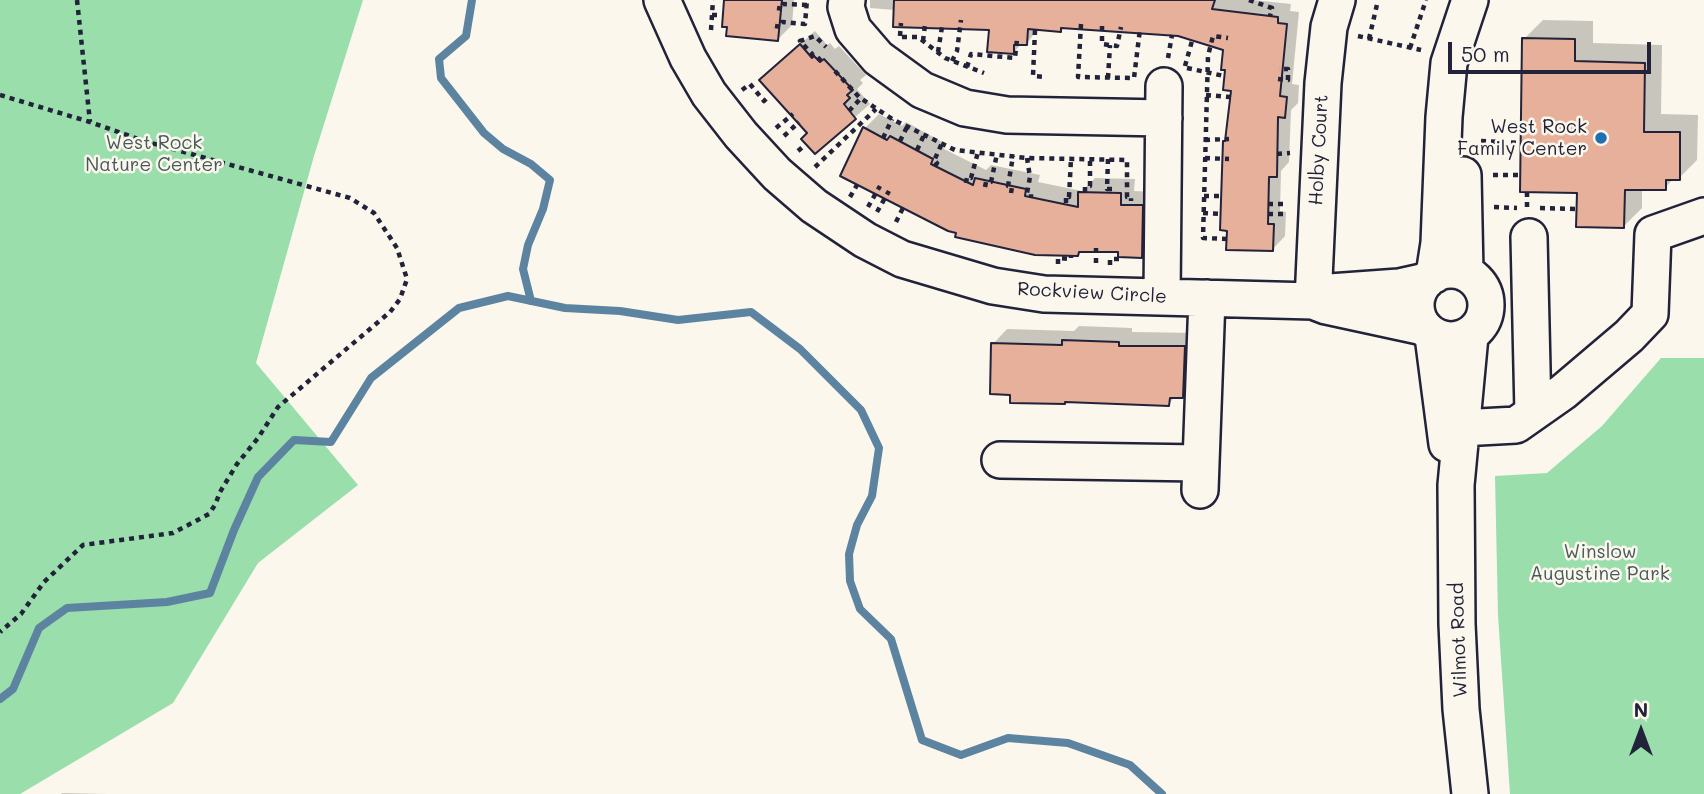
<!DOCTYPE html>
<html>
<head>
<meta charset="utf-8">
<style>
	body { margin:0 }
	#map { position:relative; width:1704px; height:794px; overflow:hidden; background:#fbf7ec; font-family:Mali,sans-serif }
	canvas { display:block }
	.north { position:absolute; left:1606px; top:696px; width:70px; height:70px; -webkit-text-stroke:5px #fbf7ec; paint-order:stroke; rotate:0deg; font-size:19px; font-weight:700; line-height:28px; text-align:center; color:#22223b }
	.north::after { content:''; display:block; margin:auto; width:24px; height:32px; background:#22223b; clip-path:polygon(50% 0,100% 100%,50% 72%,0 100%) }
	.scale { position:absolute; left:1448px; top:42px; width:203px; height:32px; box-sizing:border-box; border:4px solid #22223b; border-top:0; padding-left:9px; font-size:21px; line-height:24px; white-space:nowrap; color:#22223b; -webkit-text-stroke:5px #fbf7ec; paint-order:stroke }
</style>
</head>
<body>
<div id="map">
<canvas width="1704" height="794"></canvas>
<div class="north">N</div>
<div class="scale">50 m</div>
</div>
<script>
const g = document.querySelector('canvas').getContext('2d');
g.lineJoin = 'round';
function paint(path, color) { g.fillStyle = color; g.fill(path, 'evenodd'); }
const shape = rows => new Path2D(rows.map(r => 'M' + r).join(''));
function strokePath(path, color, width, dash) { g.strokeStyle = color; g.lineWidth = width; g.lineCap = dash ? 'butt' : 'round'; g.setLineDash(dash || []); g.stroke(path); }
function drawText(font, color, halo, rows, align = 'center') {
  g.font = font + ' Mali,sans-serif'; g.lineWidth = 5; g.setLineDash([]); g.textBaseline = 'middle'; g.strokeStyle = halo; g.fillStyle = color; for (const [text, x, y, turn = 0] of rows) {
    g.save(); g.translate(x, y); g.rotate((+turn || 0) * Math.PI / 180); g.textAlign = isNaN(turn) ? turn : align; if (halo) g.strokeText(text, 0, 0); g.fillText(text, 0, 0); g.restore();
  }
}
const green = shape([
	[0,0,363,0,314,156,256,363,358,485,258,563,173,703,20,794,0,794],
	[1661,358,1704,358,1704,794,1510,794,1498,615,1495,476,1547,473,1602,426]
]);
const shadow = shape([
	[726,0,794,0,792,25,778,39],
	[870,0,1253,0,1291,4,1290,11,1299,12,1292,84,1299,85,1298,103,1291,110,1289,162,1281,171,1280,211,1286,212,1285,236,1272,250,1227,140,1232,89,1227,68,1225,49,1178,34,1063,27,1060,30,1039,28,1026,44,1022,43,1013,53,991,28,895,10,870,8],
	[1543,20,1593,21,1593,43,1662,45,1661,114,1698,115,1697,160,1679,178,1674,178,1665,188,1642,188,1642,208,1623,227,1579,191,1524,39],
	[815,31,827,45,830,43,835,49,839,46,866,75,860,80,863,83,857,89,870,104,815,152,809,133,776,66],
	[879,114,902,126,906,122,946,144,944,149,986,170,991,165,1040,175,1038,182,1082,191,1095,178,1135,179,1134,191,1156,192,1156,241,1142,256,1120,250,1082,250,1078,255,958,232,865,128],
	[1079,326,1132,328,1132,332,1199,333,1197,382,1182,396,1176,396,1168,404,1012,393,993,344,1007,329,1074,331],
	[62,793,107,794,61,794]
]);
const stream = shape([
	[472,0,466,36,439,59,441,78,484,133,503,149,531,164,550,180,543,209,528,245,523,269,531,301],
	[0,699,13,689,39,628,67,608,167,602,210,593,234,530,258,477,294,440,331,442,371,378,459,308,508,296,565,308,620,311,678,320,751,312,800,349,861,410,879,448,872,496,857,525,849,554,850,581,860,609,891,639,922,740,961,755,1008,738,1068,743,1130,765,1162,794]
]);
const building = shape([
	[724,0,782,0,778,41,726,36,727,27,722,27,724,0],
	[894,0,1215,0,1212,9,1278,17,1278,23,1287,24,1280,96,1287,97,1285,118,1278,117,1277,177,1269,177,1268,224,1274,224,1273,251,1226,250,1227,231,1220,230,1223,141,1225,141,1231,91,1223,90,1225,70,1221,70,1223,50,1178,36,1061,28,1061,32,1028,29,1027,45,1014,45,1014,54,987,52,989,30,893,27,894,0],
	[1522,38,1575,39,1575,61,1645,63,1644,132,1680,132,1680,180,1666,180,1666,190,1625,190,1624,228,1576,227,1577,193,1520,192,1522,38],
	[800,44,812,58,814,56,820,62,824,59,853,90,847,95,850,98,844,104,856,119,815,154,801,139,807,133,759,80,800,44],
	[863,127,887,140,890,136,933,159,931,164,973,185,975,178,1026,189,1025,196,1078,207,1078,192,1121,193,1121,205,1143,205,1142,258,1118,257,1118,252,1079,252,1078,256,1035,255,955,237,956,233,948,231,840,176,863,127],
	[1062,340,1119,342,1119,346,1185,346,1183,398,1170,398,1169,406,1065,402,1065,404,1010,403,1010,395,990,394,991,343,1062,345,1062,340]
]);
const path = shape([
	[77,0,90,122],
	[1249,0,1272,8,1270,16],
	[777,8,783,9,783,4,807,5],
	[712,15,723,15],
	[1081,24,1078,77,1134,78,1140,29],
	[775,26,781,27,782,22,805,24,807,0],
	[1102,26,1102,44,1117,46,1121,27],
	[711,30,713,0],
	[1035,30,1033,76,1046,77],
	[900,36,901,23],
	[1358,36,1421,50],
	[902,37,918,37,945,58,984,73],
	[1369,39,1378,0],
	[923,41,925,25],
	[1410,48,1426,0],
	[938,52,942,27],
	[1168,58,1172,35],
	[821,61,815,54,813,55,800,41,815,36,826,47],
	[952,61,957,51,961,20],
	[1185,66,1192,41],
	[967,67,971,54,1015,58,1017,39],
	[1187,68,1224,76],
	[835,71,859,97,892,119,955,150,1027,158,1127,160,1127,197,1131,197,1131,201],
	[1108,78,1110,45],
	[1278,79,1288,80,1288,69,1279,69],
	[742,90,750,84,764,101,767,98],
	[0,95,90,122,144,141,350,198,374,213,397,248,407,279,400,299,390,312,278,407,258,438,237,464,220,492,215,505,209,514,173,533,83,545,44,582,21,614,0,632],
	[1206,95,1230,97],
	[849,111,861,98],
	[776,128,793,114],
	[784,136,799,122],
	[883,138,892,119],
	[1205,140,1229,139],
	[900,141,907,127],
	[1481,141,1521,143],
	[917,150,924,135],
	[798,151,806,144],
	[1277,154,1290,153],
	[1027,158,1030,177,1027,193,1031,194,1031,197],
	[1205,158,1229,159],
	[1108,159,1107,189,1112,189,1111,193],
	[935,166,937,163,934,161,942,143],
	[815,167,876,109],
	[1493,175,1520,175],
	[966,183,967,177,971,178,978,152],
	[985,187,986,182,991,182,997,154],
	[1085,192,1085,187,1090,186,1090,159],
	[1011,193,1012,187,1008,186,1013,156],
	[1204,196,1221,196],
	[850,197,857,185],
	[1066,203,1066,196,1069,197,1071,159],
	[1268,204,1288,204],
	[868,207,880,186],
	[1494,207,1517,208],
	[1527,207,1527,192],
	[1540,208,1577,209],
	[877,212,889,191],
	[1203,213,1221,214],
	[1268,214,1288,214],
	[896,222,903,208],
	[1227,239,1203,238,1208,56,1213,36,1228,38],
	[1096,248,1096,265],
	[1058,264,1058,258,1071,259,1071,256],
	[1110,265,1110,259,1122,259,1122,257]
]);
const minor = shape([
	[662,0,688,58,709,94,741,135,777,174,814,206,865,240,902,259,993,286,1044,294,1313,301,1326,306,1423,327],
	[847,0,846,7,853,29,878,58,922,90,965,108,1007,115,1164,118],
	[1463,175,1465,273],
	[1529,237,1533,413],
	'1416 305a35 35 0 1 1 70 0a35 35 0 1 1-70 0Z',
	[1434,275,1439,243,1444,117,1449,63,1470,0],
	[1322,296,1330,292,1399,287,1426,281],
	[1162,297,1164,86],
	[1313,301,1323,83,1329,27,1337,0],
	[1433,336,1447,444],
	[1461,428,1516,425,1563,392,1629,336,1650,314,1653,234,1704,216],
	[1000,460,1201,463],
	[1200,490,1207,298],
	[1470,794,1461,709,1457,624,1456,485,1470,336]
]);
const markers = [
	[1601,138,7,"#1f6fb2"]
];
const poiNames = [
	["West Rock",1587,127],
	["Family Center",1587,149]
];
const parkNames = [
	["West Rock",154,143],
	["Nature Center",154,165],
	["Winslow",1600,552],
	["Augustine Park",1600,574]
];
const streetNames = [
	["Holby Court",1319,150,-87],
	["Rockview Circle",1092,293,3],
	["Wilmot Road",1459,640,-92]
];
paint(green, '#99deab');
paint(shadow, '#0003');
strokePath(stream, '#5c84a0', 8);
paint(building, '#e6b09a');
strokePath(building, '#22223b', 2);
strokePath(minor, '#22223b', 40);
strokePath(path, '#22223b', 4.5, [5, 5]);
strokePath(minor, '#fbf7ec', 35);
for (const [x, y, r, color] of markers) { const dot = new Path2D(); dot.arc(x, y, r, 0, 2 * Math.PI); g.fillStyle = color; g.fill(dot); strokePath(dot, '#fbf7ec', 2.5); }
drawText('19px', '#22223b', '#fbf7ec', poiNames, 'right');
drawText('19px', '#465a5d', '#fbf7ec', parkNames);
drawText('19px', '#22223b', '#fbf7ec', streetNames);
</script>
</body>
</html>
